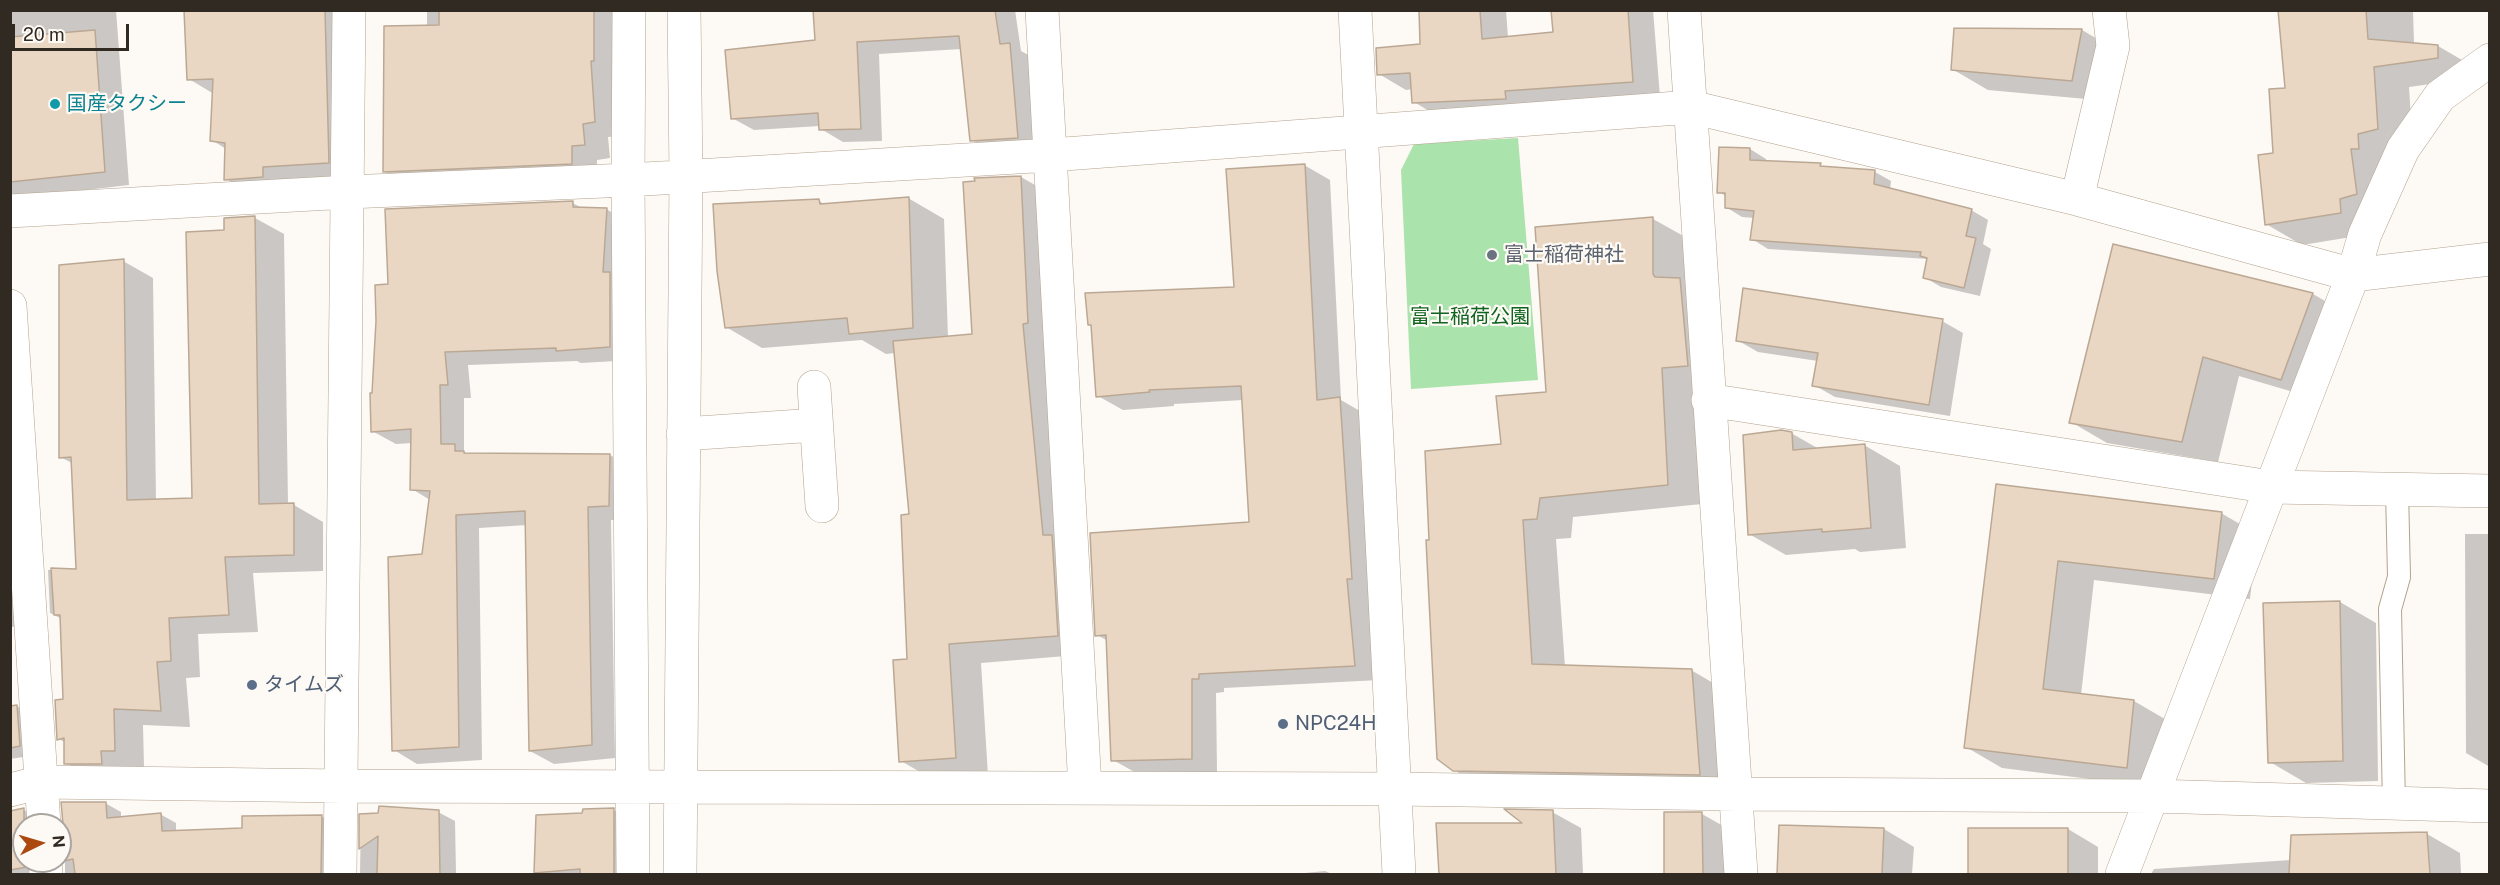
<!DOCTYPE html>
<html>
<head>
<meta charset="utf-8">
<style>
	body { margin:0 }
	#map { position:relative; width:2500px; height:885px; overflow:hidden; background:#fdf9f5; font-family:"Public Sans",sans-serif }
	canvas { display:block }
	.frame { position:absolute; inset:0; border:12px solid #312a22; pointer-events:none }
	.north { position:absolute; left:12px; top:813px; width:60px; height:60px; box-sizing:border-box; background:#fdf9f5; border:2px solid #aba6a1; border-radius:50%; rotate:85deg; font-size:16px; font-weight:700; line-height:24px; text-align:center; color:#312a22 }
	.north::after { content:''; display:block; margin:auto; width:21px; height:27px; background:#ac4911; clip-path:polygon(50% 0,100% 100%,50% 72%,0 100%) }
	.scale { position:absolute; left:12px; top:24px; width:117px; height:27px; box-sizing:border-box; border:3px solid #312a22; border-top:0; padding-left:8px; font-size:18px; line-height:21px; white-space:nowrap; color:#312a22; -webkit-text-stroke:4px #fdf9f5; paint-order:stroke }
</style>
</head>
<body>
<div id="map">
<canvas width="2500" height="885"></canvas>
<div class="frame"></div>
<div class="north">N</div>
<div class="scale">20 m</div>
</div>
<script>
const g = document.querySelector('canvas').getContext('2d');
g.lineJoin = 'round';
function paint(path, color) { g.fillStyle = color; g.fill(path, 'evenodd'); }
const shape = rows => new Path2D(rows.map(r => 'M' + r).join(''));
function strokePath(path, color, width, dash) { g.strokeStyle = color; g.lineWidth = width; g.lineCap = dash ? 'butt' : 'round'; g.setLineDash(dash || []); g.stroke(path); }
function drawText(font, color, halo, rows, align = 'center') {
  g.font = font + ' "Public Sans","Noto Sans JP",sans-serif'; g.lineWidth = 4.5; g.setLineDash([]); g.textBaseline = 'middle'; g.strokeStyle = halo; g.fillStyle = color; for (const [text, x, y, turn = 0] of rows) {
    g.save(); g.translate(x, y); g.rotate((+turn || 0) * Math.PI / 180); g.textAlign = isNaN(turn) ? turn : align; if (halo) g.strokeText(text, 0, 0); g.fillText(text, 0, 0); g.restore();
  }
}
const green = shape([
	[1518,138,1538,380,1411,389,1401,170,1414,144]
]);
const shadow = shape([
	[10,10,116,10,129,185,25,197,10,193],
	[185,10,347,10,353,177,250,193,226,179,226,149,212,140,214,94,189,79],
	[427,10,617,10,620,136,608,137,610,158,597,160,597,177,409,185,384,171,427,27],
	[815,10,1015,10,1021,51,1032,57,1040,150,994,153,972,140,961,49,879,54,882,141,843,142,821,129,820,126,754,130,732,118,816,42],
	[1420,10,1506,10,1508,38,1555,34,1553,10,1653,10,1660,97,1441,118,1414,102,1413,89,1406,90,1379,74,1421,45],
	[2280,10,2413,10,2414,44,2438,46,2474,67,2474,78,2409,87,2413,150,2387,170,2392,215,2375,220,2376,233,2302,245,2266,224,2275,154,2287,89],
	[2082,30,2118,51,2108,101,1988,90,1952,69],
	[1721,148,1750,149,1766,159,1766,163,1820,165,1826,168,1875,172,1891,181,1890,190,1971,210,1988,220,1983,244,1991,249,1980,296,1941,287,1924,277,1928,259,1768,249,1752,239,1755,218,1742,217,1726,207,1726,196,1719,192],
	[1304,165,1330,180,1341,400,1365,414,1379,680,1224,688,1224,692,1216,693,1217,772,1138,774,1113,760,1108,641,1097,635,1251,523,1243,400,1174,404,1174,406,1123,410,1098,396,1236,288],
	[1021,177,1054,196,1090,654,981,663,988,776,934,780,901,761,909,660,910,515,895,353,886,354,862,340,762,348,726,327,819,201,826,205,908,198,944,219,948,338,974,335],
	[572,203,583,208,606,209,630,223,634,360,581,363,577,361,468,365,471,398,464,398,464,452,470,455,610,455,633,469,632,519,611,520,615,758,554,764,530,751,527,525,479,528,482,760,417,764,394,750,424,556,430,500,412,489,412,443,396,444,372,431,373,395,390,286],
	[255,218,284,234,288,505,294,505,323,522,323,571,253,573,258,632,198,634,200,677,186,678,190,727,143,725,144,767,95,780,66,763,66,743,59,739,65,700,62,619,50,613,48,570,78,570,72,463,60,457,123,261,153,278,156,501,194,500,225,232],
	[1653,219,1687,238,1702,504,1573,517,1571,538,1556,539,1565,667,1691,670,1725,690,1733,793,1488,790,1454,770,1431,541,1503,445,1548,393,1537,228],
	[2114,246,2313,294,2349,315,2317,399,2239,376,2218,462,2107,443,2071,422],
	[1942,321,1963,333,1950,416,1835,397,1814,385,1818,361,1758,352,1737,340],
	[1791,433,1819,449,1864,445,1900,466,1906,548,1860,552,1855,549,1786,555,1749,534],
	[1997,486,2221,513,2257,534,2250,599,2094,580,2081,695,2134,701,2170,722,2162,788,2002,768,1966,747],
	[10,525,27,626,10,627],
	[2465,534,2490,534,2490,767,2466,753],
	[2340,602,2376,623,2378,781,2306,783,2270,762],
	[10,699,11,707,17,706,33,716,36,755,10,759],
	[63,803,105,803,121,812,121,818,160,814,176,823,176,832,244,830,321,816,337,825,336,874,65,874,65,859,60,848],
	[24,810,40,819,41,825,24,825,24,861,45,861,42,874,10,874,10,812],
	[613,810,630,819,630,874,540,874,536,872,584,815],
	[438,812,455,821,456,874,360,874,361,815],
	[1552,812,1581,828,1583,874,1440,874,1437,825,1526,824],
	[1665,813,1702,814,1732,831,1733,874,1665,874],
	[1780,827,1884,829,1914,847,1912,874,1779,874],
	[2068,829,2098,847,2098,874,1970,874,1970,830],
	[2427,834,2460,853,2461,874,2151,874,2154,869,2291,860],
	[1325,871,1332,874,1294,874]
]);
const building = shape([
	[184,10,325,10,329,163,263,167,263,177,224,180,225,143,210,141,213,79,187,80,184,10],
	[439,10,594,10,594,61,591,61,595,122,583,124,585,145,572,146,572,164,383,172,384,26,439,25,439,10],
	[813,10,995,10,1000,44,1010,43,1018,138,970,141,959,36,857,42,861,129,819,130,818,113,731,119,725,50,815,40,813,10],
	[1419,10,1480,10,1482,39,1553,32,1551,10,1628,10,1633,82,1505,91,1506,99,1412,103,1410,73,1377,75,1376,48,1420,44,1419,10],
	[2278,10,2366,10,2368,39,2438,45,2438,58,2374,67,2378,129,2358,134,2359,149,2351,149,2357,194,2340,199,2341,213,2265,225,2258,155,2273,153,2269,89,2285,88,2278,10],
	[1954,28,2082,29,2072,81,1951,70,1954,28],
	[95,30,105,172,10,182,10,37,95,30],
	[1719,147,1750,148,1750,160,1821,163,1820,166,1875,170,1874,184,1972,209,1966,236,1976,238,1964,288,1923,278,1927,258,1920,256,1921,252,1750,240,1754,211,1725,208,1725,193,1717,193,1719,147],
	[1305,164,1317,400,1340,397,1352,579,1347,579,1355,666,1199,674,1199,679,1192,679,1192,759,1111,761,1106,635,1095,636,1090,533,1249,522,1241,386,1149,390,1150,392,1096,397,1091,325,1088,325,1085,293,1234,287,1226,169,1305,164],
	[1021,176,1028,323,1023,324,1043,535,1052,535,1058,636,949,644,956,758,899,762,893,660,907,659,901,515,909,514,893,341,972,334,963,182,975,181,974,178,1021,176],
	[909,197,913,328,849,334,847,318,725,328,717,271,713,204,819,199,820,204,909,197],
	[573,201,573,207,607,208,603,272,610,272,610,347,556,351,556,348,445,352,448,385,440,385,441,444,455,444,455,451,464,451,464,453,610,454,609,506,588,507,592,745,529,751,525,511,456,515,459,747,392,751,388,557,422,554,430,491,410,490,411,429,371,432,370,393,372,393,376,321,375,285,388,284,385,209,573,201],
	[255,216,259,504,294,503,294,555,225,557,229,615,169,618,171,661,157,662,161,711,114,709,115,751,101,751,102,764,64,764,64,738,57,740,55,700,63,699,60,615,54,615,51,568,76,569,71,457,59,458,59,265,124,259,127,500,192,498,186,232,224,230,224,218,255,216],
	[1653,217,1653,274,1655,277,1680,278,1688,366,1662,368,1668,485,1540,498,1537,519,1523,520,1532,664,1692,669,1700,775,1453,771,1437,759,1426,540,1429,540,1425,451,1501,444,1496,396,1546,392,1535,227,1653,217],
	[2113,244,2313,293,2281,380,2203,357,2182,442,2069,423,2113,244],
	[1743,288,1943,319,1929,405,1812,386,1818,353,1736,341,1743,288],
	[1781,430,1792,432,1793,450,1865,444,1871,528,1822,532,1822,529,1748,535,1743,435,1781,430],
	[1996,484,2222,512,2214,579,2058,561,2043,689,2134,700,2127,768,1964,748,1996,484],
	[2340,601,2343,761,2268,763,2263,603,2340,601],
	[17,705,20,746,10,748,10,706,17,705],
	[61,802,106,802,107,818,161,813,162,831,242,828,242,816,322,815,321,874,75,874,73,859,64,861,60,850,63,824,61,802],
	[379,806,439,810,440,874,377,874,378,836,359,849,359,814,378,813,379,806],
	[24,808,24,861,26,861,27,867,10,870,10,811,24,808],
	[614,808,614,874,580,874,580,869,534,873,536,815,582,813,583,809,614,808],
	[1504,809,1553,810,1556,874,1439,874,1436,823,1522,823,1504,809],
	[1664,812,1702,812,1703,874,1664,874,1664,812],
	[1779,825,1884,828,1882,874,1777,874,1779,825],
	[1968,828,2068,828,2068,874,1968,874,1968,828],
	[2427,832,2430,874,2289,874,2291,835,2427,832]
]);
const service = shape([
	[2394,805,2390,609,2399,577,2397,490]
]);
const minor = shape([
	[629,10,628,180,633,874],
	[1042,10,1085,788],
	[1684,10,1741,874],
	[2077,199,2113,46,2109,10],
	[10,211,348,192,628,180,1051,155,1691,107,2077,199,2353,275,2490,259],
	[10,306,44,825],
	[814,387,822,506],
	[1708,400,2271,487,2490,491],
	[683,434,816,425],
	[10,790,42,782,342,786,1395,789,1737,794,2153,796,2490,806],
	[45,861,46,874],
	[340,874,349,10],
	[680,874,686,176,684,10],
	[2122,874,2353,275,2365,234,2403,149,2440,96,2490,60]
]);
const tertiary = shape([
	[1355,10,1399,874]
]);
const markers = [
	[55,104,6,"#0f9aa8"],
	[1492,255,6,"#6b7280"],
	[252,685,6,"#5c6f8a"],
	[1283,724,6,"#5c6f8a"]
];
const cultureNames = [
	["国産タクシー",67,104]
];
const worshipNames = [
	["富士稲荷神社",1504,255]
];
const parkNames = [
	["富士稲荷公園",1470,317]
];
const serviceNames = [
	["タイムズ",264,685],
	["NPC24H",1295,724]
];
paint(green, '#aae3ab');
paint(shadow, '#0003');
paint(building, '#ead7c3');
strokePath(building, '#baa894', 1.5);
strokePath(service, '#b3a28e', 24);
strokePath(minor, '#b3a28e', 34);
strokePath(tertiary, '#b3a28e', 34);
strokePath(service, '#fff', 22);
strokePath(minor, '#fff', 33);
strokePath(tertiary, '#fff', 33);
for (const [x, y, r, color] of markers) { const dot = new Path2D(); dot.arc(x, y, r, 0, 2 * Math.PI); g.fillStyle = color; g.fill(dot); strokePath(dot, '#fdf9f5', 2); }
drawText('20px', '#0d838f', '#fdf9f5', cultureNames, 'left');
drawText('20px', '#5b616d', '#fdf9f5', worshipNames, 'left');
drawText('20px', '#10641f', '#fdf9f5', parkNames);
drawText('20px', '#4e5e75', '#fdf9f5', serviceNames, 'left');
</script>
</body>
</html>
